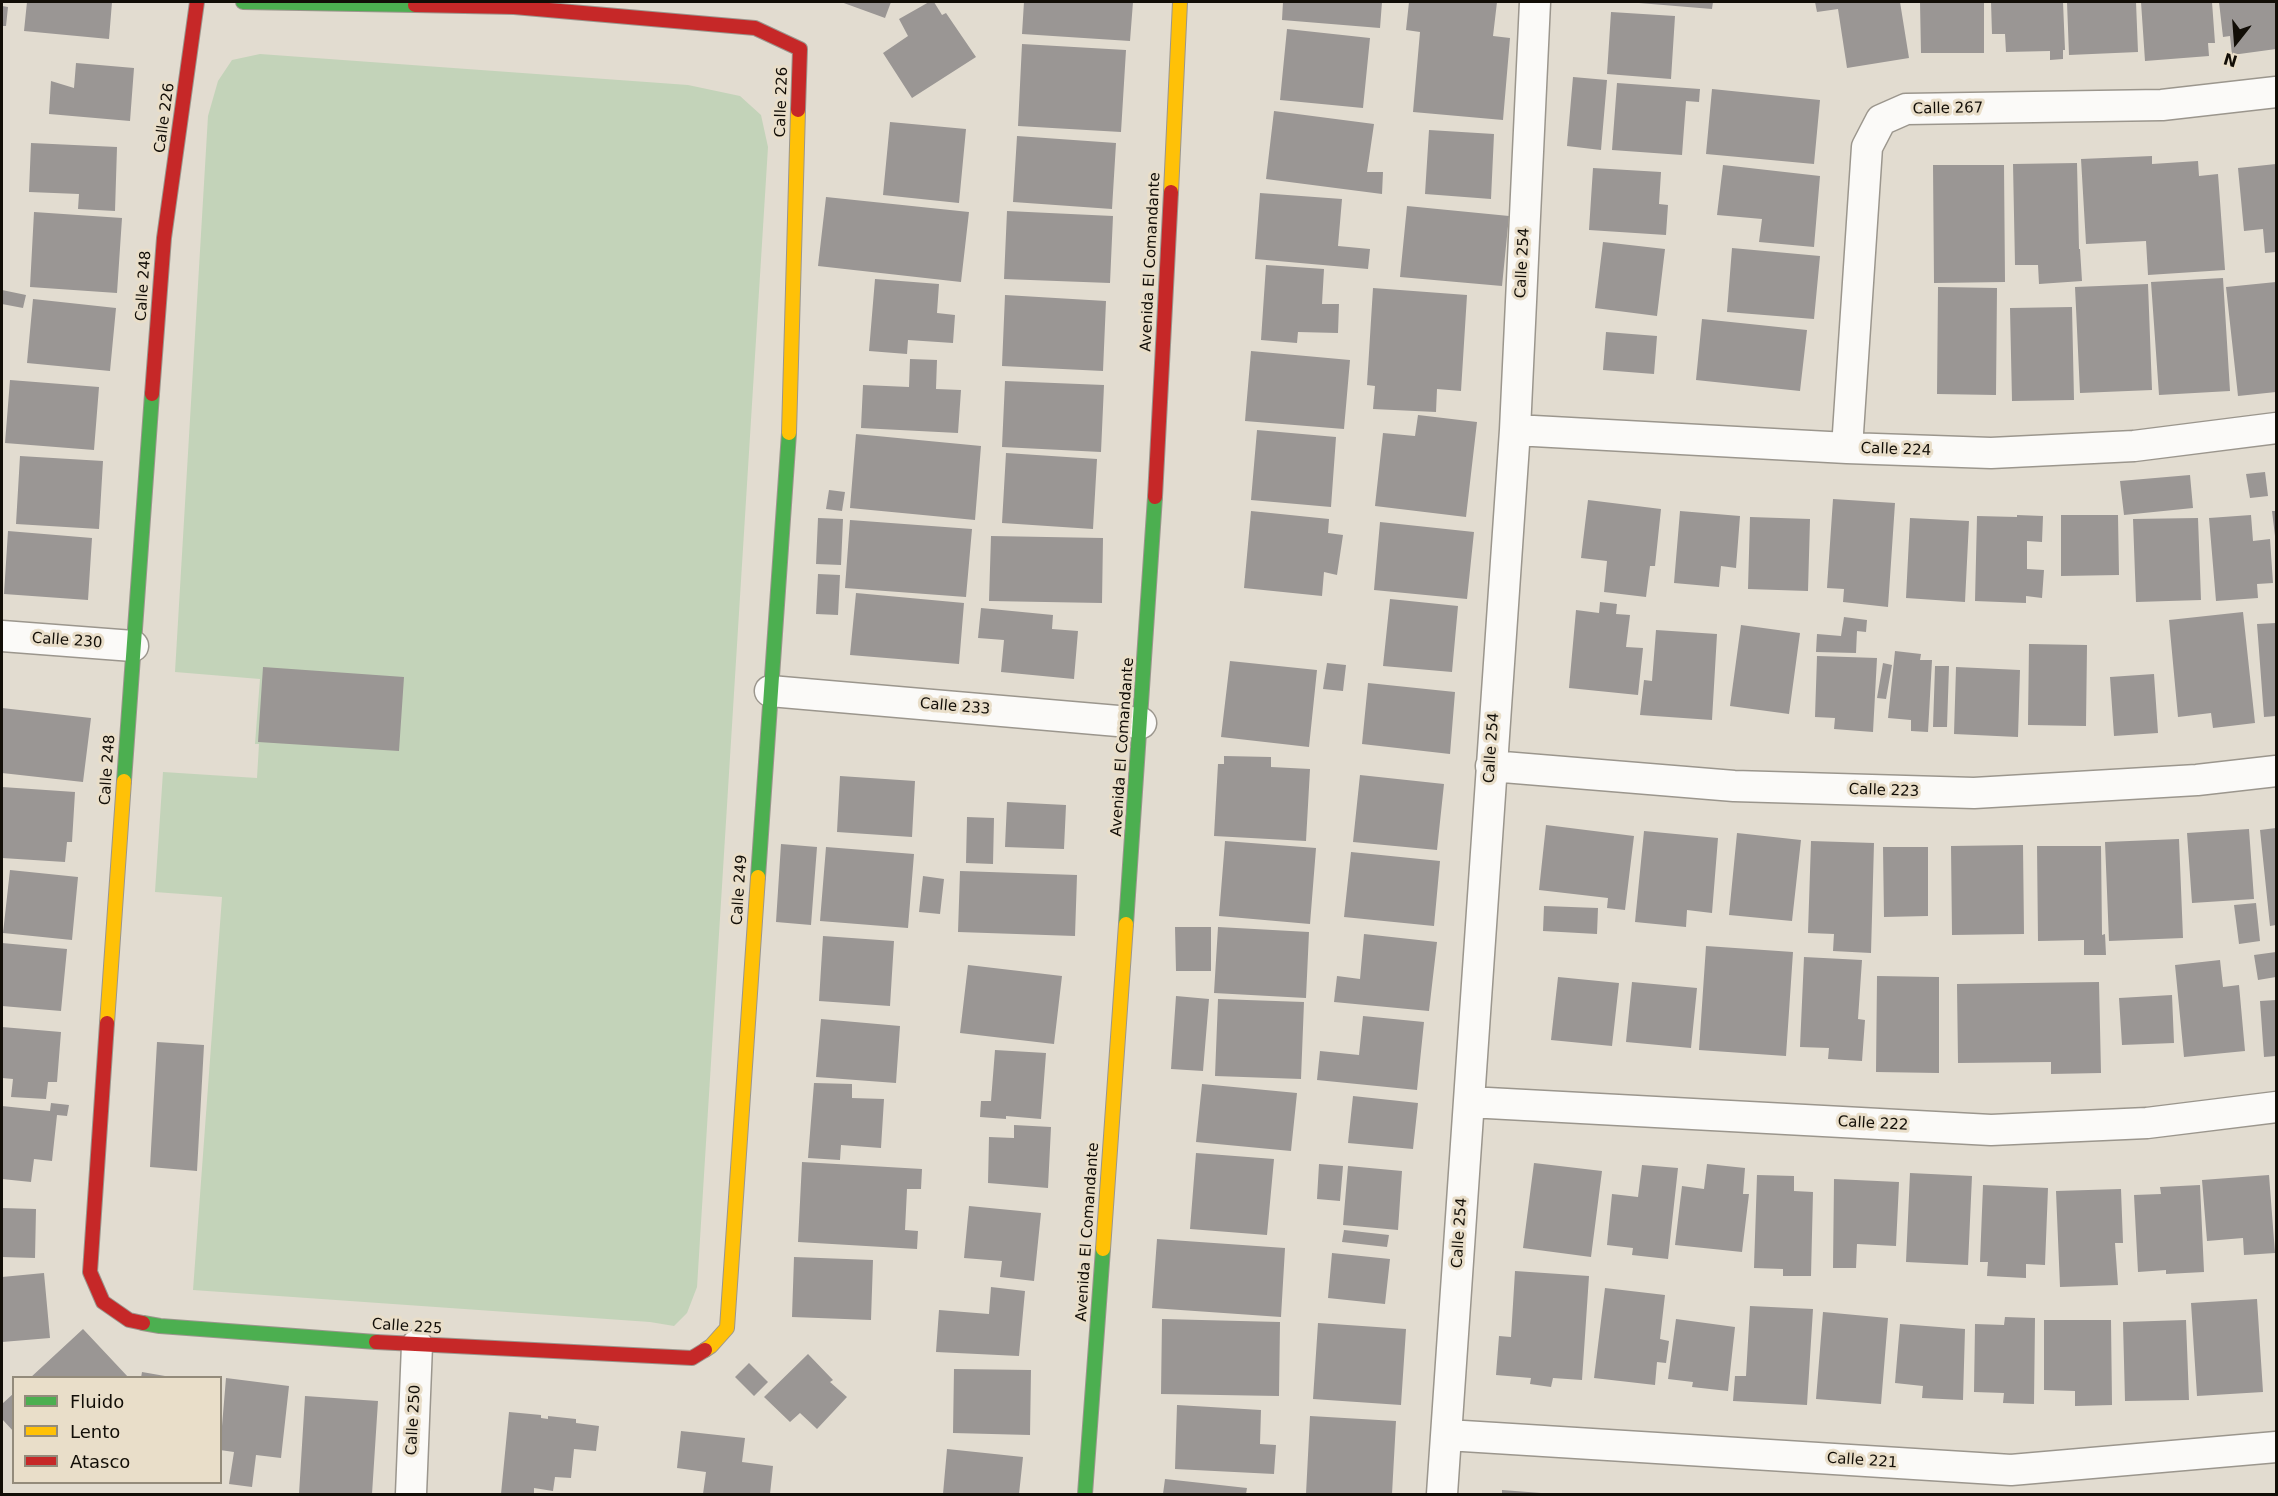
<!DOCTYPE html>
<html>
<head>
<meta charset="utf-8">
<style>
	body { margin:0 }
	#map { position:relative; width:2278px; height:1496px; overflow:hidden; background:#e2dcd0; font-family:"DejaVu Sans",sans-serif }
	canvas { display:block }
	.frame { position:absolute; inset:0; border:3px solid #120e07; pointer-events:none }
	.legend { position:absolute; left:12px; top:1376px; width:210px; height:108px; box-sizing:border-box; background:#e9dec9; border:2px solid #938b7b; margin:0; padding:8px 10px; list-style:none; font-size:18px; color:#120e07 }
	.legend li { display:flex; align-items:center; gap:12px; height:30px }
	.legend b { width:30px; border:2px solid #938b7b }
	.north { position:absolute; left:2206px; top:12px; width:60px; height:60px; -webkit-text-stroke:4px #e9dec9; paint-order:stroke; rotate:197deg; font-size:16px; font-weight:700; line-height:24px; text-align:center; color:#120e07 }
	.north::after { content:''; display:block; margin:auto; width:21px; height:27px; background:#120e07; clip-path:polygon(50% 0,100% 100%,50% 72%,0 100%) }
</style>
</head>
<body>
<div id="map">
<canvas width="2278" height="1496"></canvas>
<div class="frame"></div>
<ul class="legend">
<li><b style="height:8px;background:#4caf50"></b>Fluido</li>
<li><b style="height:8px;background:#ffc107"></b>Lento</li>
<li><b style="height:8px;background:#c62828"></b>Atasco</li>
</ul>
<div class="north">N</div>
</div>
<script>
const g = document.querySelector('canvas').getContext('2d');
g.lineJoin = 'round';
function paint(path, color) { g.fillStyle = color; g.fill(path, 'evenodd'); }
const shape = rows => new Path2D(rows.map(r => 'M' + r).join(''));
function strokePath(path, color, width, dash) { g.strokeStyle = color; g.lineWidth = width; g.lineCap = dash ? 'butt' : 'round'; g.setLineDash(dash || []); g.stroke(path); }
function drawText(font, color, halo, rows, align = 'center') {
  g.font = font + ' "DejaVu Sans",sans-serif'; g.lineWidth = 6; g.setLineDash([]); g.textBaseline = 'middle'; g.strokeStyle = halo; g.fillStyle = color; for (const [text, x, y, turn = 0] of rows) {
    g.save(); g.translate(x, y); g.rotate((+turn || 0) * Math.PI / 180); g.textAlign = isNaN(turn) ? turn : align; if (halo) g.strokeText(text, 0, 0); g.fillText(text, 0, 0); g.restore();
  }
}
const green = shape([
	[260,54,688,85,740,96,761,115,768,147,697,1287,687,1313,674,1326,650,1322,193,1290,222,897,155,892,163,772,257,778,259,744,255,744,260,679,175,672,208,116,218,81,232,60]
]);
const building = shape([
	[27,2,112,2,109,39,24,31],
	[841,2,891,2,885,18],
	[929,2,934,2,942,15,946,13,976,57,912,98,883,53,908,36,899,19],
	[1024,2,1133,2,1130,41,1022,34],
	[1283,2,1382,2,1380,28,1282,20],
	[1409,2,1497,2,1493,36,1510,38,1503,120,1413,112,1420,32,1406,30],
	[1639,2,1713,2,1712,9,1639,3],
	[1815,2,1900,2,1909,58,1847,68,1838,9,1817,12],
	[1920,2,1984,2,1984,53,1921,53],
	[1991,2,2063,2,2065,50,2063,50,2063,59,2050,60,2050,51,2006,52,2005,34,1992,34],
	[2067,2,2136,2,2138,52,2069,55],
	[2141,2,2212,2,2215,43,2208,43,2209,56,2145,61],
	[2219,2,2276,2,2276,49,2232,55,2230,36,2223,37],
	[2,6,8,7,6,26,2,26],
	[1611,12,1675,16,1671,79,1607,74],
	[1287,29,1370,38,1363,108,1280,100],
	[1022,44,1126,50,1121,132,1018,126],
	[76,63,134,68,130,121,49,114,51,81,74,88],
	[1573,77,1607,80,1601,150,1567,146],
	[1617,83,1700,89,1699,102,1686,101,1682,155,1612,150],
	[1712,89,1820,100,1814,164,1706,154],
	[1274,111,1374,124,1367,172,1383,172,1382,194,1266,179],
	[890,122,966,129,959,203,883,195],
	[1429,130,1494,134,1491,199,1425,194],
	[1017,136,1116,143,1112,209,1013,202],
	[31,143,117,147,115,211,78,209,79,194,29,192],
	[2152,156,2152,164,2198,161,2199,176,2218,174,2225,270,2148,275,2146,241,2086,244,2081,159],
	[2077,163,2079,249,2080,249,2082,281,2039,284,2038,265,2015,265,2013,164],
	[2276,164,2276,252,2265,253,2263,229,2244,231,2238,168],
	[1723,165,1820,176,1814,247,1759,242,1762,219,1717,215],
	[1933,165,2004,165,2005,282,1934,283],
	[1593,168,1661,172,1659,204,1668,205,1666,235,1589,230],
	[1260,193,1342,199,1338,246,1370,249,1368,269,1255,259],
	[826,197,969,212,961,282,818,266],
	[1407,206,1509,216,1502,286,1400,277],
	[1007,211,1113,216,1110,283,1004,279],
	[34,212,122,218,117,293,30,287],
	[1603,242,1665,249,1657,316,1595,308],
	[1732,248,1820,256,1814,319,1727,312],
	[1266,265,1324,269,1322,304,1339,304,1338,333,1298,332,1297,343,1261,340],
	[2223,278,2230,391,2159,395,2151,282],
	[875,279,939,284,937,313,955,315,953,343,908,340,907,354,869,351],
	[2276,282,2276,392,2238,396,2226,287],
	[2148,284,2152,390,2080,393,2075,287],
	[1938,287,1997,288,1996,395,1937,394],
	[1373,288,1467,295,1461,391,1437,389,1436,412,1373,409,1375,386,1367,385],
	[2,290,26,295,23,308,2,304],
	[1005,295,1106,301,1103,371,1002,366],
	[33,299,116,308,110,371,27,363],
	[2072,307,2074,400,2012,401,2010,308],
	[1702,319,1807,330,1800,391,1696,380],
	[1606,332,1657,336,1654,374,1603,370],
	[1251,351,1350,360,1344,429,1245,421],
	[910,359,937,360,936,389,961,390,958,433,861,428,863,385,909,387],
	[10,380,99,387,94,450,5,443],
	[1005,381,1104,385,1101,452,1002,447],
	[1418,415,1477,422,1466,517,1375,506,1383,433,1415,436],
	[1257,430,1336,437,1331,507,1251,500],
	[856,434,981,446,975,520,850,508],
	[1006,453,1097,459,1093,529,1002,523],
	[20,456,103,461,99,529,16,524],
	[2265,472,2268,496,2250,498,2246,474],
	[2190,475,2193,508,2124,515,2120,481],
	[829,490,845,492,842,511,826,509],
	[1833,499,1895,503,1888,607,1843,602,1844,589,1827,588],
	[1588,500,1661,509,1655,566,1650,566,1646,597,1604,592,1607,561,1581,558],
	[1251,511,1329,519,1328,533,1343,535,1337,575,1324,572,1322,596,1244,588],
	[1680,511,1740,516,1736,568,1721,566,1719,587,1674,583],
	[2272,511,2276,511,2276,536,2275,536],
	[2017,515,2043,516,2042,542,2027,541,2027,569,2044,570,2042,598,2026,596,2026,603,1975,601,1977,516,2017,517],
	[2061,515,2118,515,2119,575,2061,576],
	[2251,515,2253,541,2270,539,2273,583,2257,584,2258,598,2216,601,2209,518],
	[1750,517,1810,519,1808,591,1748,589],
	[818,518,843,519,841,565,816,564],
	[1910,518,1969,521,1965,602,1906,598],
	[2198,518,2201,600,2136,602,2133,519],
	[850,520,972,529,966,597,845,588],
	[1380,522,1474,532,1467,599,1374,590],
	[8,531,92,538,88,600,4,594],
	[991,536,1103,538,1102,603,989,601],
	[818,574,840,575,838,615,816,614],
	[856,593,964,603,959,664,850,655],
	[1390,599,1458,606,1452,672,1383,666],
	[1600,602,1617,604,1616,614,1630,615,1626,647,1643,648,1638,695,1569,688,1576,610,1599,613],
	[981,608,1053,615,1052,629,1078,631,1074,679,1001,672,1004,640,978,638],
	[2243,612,2255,723,2213,728,2211,713,2178,717,2169,620],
	[1844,617,1867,620,1866,632,1857,631,1856,653,1816,652,1817,634,1841,636],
	[2276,623,2276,716,2264,717,2257,624],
	[1741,625,1800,633,1789,714,1730,706],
	[1656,630,1717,634,1712,720,1640,715,1644,680,1652,681],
	[2029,644,2087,645,2086,726,2028,725],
	[1895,651,1921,654,1920,660,1932,660,1928,732,1911,731,1911,720,1888,718],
	[1817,656,1877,658,1873,732,1834,729,1835,718,1815,717],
	[1230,661,1317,670,1309,747,1221,737],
	[1327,663,1346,665,1343,691,1323,689],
	[1883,663,1892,665,1886,699,1877,698],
	[1935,666,1949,666,1947,727,1933,727],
	[263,667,404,677,399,751,258,742],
	[1956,667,2020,670,2018,737,1954,734],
	[2154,674,2158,733,2114,736,2110,677],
	[1368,683,1455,692,1450,754,1362,744],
	[2,708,91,718,83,782,2,773],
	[1224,756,1271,757,1271,767,1310,769,1306,841,1214,836,1218,764,1224,764],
	[1360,775,1444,784,1437,850,1353,842],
	[840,776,915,781,912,837,837,832],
	[2,787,75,792,72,842,67,842,65,862,2,858],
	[1007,802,1066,805,1064,849,1005,847],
	[967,817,994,818,993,864,966,863],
	[1546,825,1634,836,1625,910,1607,908,1608,898,1539,890],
	[2276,828,2276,925,2270,926,2260,830],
	[2249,829,2254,899,2192,903,2187,833],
	[1644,831,1718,838,1712,913,1687,910,1686,927,1635,922],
	[1737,833,1801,840,1792,921,1729,915],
	[2179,839,2183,938,2109,941,2105,842],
	[1225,841,1316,848,1310,924,1219,916],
	[1811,841,1874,843,1871,953,1833,951,1834,934,1808,933],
	[781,844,817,847,811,925,776,922],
	[2023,845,2024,934,1952,935,1951,846],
	[2037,846,2101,846,2102,935,2105,934,2106,955,2084,955,2084,940,2038,941],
	[826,847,914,854,908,928,820,921],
	[1883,847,1928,847,1928,916,1884,917],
	[1351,852,1440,861,1434,926,1344,917],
	[10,870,78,877,72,940,3,933],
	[960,871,1077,875,1075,936,958,932],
	[923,876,944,879,940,914,919,912],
	[2256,903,2260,941,2239,944,2234,905],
	[1544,906,1598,908,1597,934,1543,931],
	[1175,927,1211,927,1211,971,1176,971],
	[1218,927,1309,932,1306,998,1214,993],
	[1364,934,1437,942,1429,1011,1334,1002,1337,976,1360,979],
	[823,936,894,941,890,1006,819,1001],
	[2,943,67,949,61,1011,2,1006],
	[1706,946,1793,952,1786,1056,1699,1050],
	[2276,952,2276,977,2258,980,2254,955],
	[1804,957,1862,960,1858,1019,1865,1020,1862,1061,1828,1059,1829,1048,1800,1047],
	[2220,960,2223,987,2239,985,2245,1051,2184,1057,2175,965],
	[968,965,1062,976,1054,1044,960,1033],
	[1877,976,1939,977,1939,1073,1876,1072],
	[1558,977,1619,983,1612,1046,1551,1040],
	[1632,982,1697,988,1691,1048,1626,1042],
	[2099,982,2101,1073,2051,1074,2051,1062,1958,1063,1957,984],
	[2172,995,2174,1043,2122,1045,2119,998],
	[1176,996,1209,999,1203,1071,1171,1069],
	[1218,999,1304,1002,1301,1079,1215,1076],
	[2276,1000,2276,1056,2264,1057,2260,1001],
	[1363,1016,1424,1022,1417,1090,1317,1080,1320,1051,1359,1055],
	[821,1019,900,1026,896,1083,816,1077],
	[2,1027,61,1032,57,1082,48,1082,46,1099,11,1097,13,1079,2,1078],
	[157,1042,204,1045,197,1171,150,1167],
	[995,1050,1046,1053,1041,1119,1006,1116,1006,1119,980,1117,981,1101,991,1101],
	[814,1083,852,1084,852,1098,884,1099,881,1148,841,1145,840,1160,808,1158],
	[1202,1084,1297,1093,1291,1151,1196,1142],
	[1353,1096,1418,1103,1413,1149,1348,1143],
	[51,1103,69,1105,67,1116,57,1115,52,1161,34,1159,31,1182,2,1179,2,1106,50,1111],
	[1014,1125,1051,1127,1048,1188,988,1183,989,1137,1014,1138],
	[1196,1153,1274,1159,1267,1235,1190,1229],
	[802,1162,922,1169,921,1189,907,1189,905,1230,918,1231,917,1249,798,1242],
	[1534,1163,1602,1171,1591,1257,1523,1248],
	[1319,1164,1343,1166,1340,1201,1317,1199],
	[1707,1164,1745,1168,1743,1194,1749,1194,1742,1252,1675,1245,1682,1186,1704,1189],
	[1642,1165,1678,1168,1668,1259,1632,1255,1633,1248,1607,1245,1612,1194,1638,1197],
	[1348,1166,1402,1171,1398,1230,1343,1225],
	[1910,1173,1972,1176,1968,1265,1906,1262],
	[1757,1175,1794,1176,1794,1191,1813,1192,1811,1276,1783,1276,1783,1269,1754,1268],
	[2269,1175,2275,1253,2244,1255,2243,1238,2207,1241,2202,1180],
	[1834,1179,1899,1182,1896,1246,1857,1244,1856,1268,1833,1268],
	[1983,1185,2048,1188,2045,1265,2026,1264,2026,1278,1987,1276,1988,1262,1980,1262],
	[2200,1185,2204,1272,2166,1274,2166,1270,2138,1272,2134,1195,2161,1194,2160,1187],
	[2121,1189,2123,1243,2115,1243,2118,1285,2060,1287,2056,1191],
	[969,1206,1041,1213,1034,1281,1000,1277,1002,1261,964,1258],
	[2,1208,36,1209,35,1258,2,1257],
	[1344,1230,1389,1235,1387,1247,1342,1242],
	[1157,1239,1285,1248,1281,1317,1152,1308],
	[1332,1253,1390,1259,1385,1304,1328,1298],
	[794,1257,873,1260,871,1320,792,1317],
	[1515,1271,1589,1276,1582,1380,1553,1378,1551,1387,1530,1384,1531,1378,1496,1375,1499,1336,1511,1337],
	[44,1273,50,1338,2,1342,2,1277],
	[991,1287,1025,1291,1019,1356,936,1352,939,1310,989,1314],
	[1605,1288,1665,1295,1660,1339,1669,1341,1666,1363,1657,1362,1655,1385,1594,1378],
	[2257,1299,2263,1392,2197,1396,2191,1303],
	[1750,1306,1813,1309,1807,1405,1733,1401,1735,1376,1746,1376],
	[1823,1312,1888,1318,1881,1404,1816,1399],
	[2005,1317,2035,1318,2034,1404,2003,1403,2004,1393,1974,1392,1975,1324,2004,1325],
	[1162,1319,1280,1322,1279,1396,1161,1394],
	[1676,1319,1735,1327,1728,1391,1692,1387,1693,1382,1668,1379],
	[2044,1320,2111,1320,2112,1405,2075,1406,2075,1391,2044,1390],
	[2186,1320,2189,1400,2125,1401,2123,1322],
	[1318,1323,1406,1329,1401,1405,1313,1399],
	[1900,1324,1965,1329,1963,1400,1922,1398,1923,1386,1895,1383],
	[83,1329,129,1378,30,1378],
	[808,1354,833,1380,830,1382,847,1397,817,1429,800,1413,790,1422,764,1397],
	[749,1363,768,1382,754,1396,735,1377],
	[954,1369,1031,1370,1030,1435,953,1433],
	[142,1372,165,1376,165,1378,141,1378],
	[226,1378,289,1386,281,1458,256,1455,252,1487,229,1484,234,1452,220,1450],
	[14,1393,14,1432,2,1419,2,1404],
	[305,1396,378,1401,372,1494,299,1494],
	[1177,1405,1261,1410,1260,1444,1276,1445,1274,1474,1175,1469],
	[509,1412,541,1415,541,1418,548,1419,548,1416,576,1419,576,1423,599,1426,596,1451,574,1449,571,1478,555,1477,553,1491,534,1488,534,1494,501,1494],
	[1310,1416,1396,1421,1392,1494,1306,1494],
	[681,1431,745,1438,742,1462,773,1466,770,1494,703,1494,706,1472,677,1468],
	[947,1449,1023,1457,1019,1494,943,1494],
	[1165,1479,1247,1488,1246,1494,1163,1494],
	[1502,1490,1541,1493,1541,1494,1502,1494]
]);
const street = shape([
	[1515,430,1847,448,1991,453,2134,446,2276,428],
	[1847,448,1867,147,1881,120,1906,109,2162,105,2276,92],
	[2,636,133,646],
	[770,691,1141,723],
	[1491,766,1734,786,1974,793,2197,780,2276,771],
	[1469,1102,1991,1130,2147,1123,2276,1107],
	[1447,1435,2011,1470,2276,1447],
	[411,1494,417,1345],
	[1442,1494,1515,430,1535,2]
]);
const fast = shape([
	[243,2,415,5],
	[124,781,152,394],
	[758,877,789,433],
	[1126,924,1155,497],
	[143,1323,160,1326,376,1342],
	[1085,1494,1103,1249]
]);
const slow = shape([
	[1171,192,1180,2],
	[789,433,798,110],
	[107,1023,124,781],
	[1103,1249,1126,924],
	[705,1350,711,1346,727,1328,758,877]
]);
const jam = shape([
	[415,5,514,7,755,28,800,49,798,110],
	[152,394,164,238,197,2],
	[1155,497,1171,192],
	[107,1023,90,1272,103,1302,129,1320,143,1323],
	[376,1342,692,1358,705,1350]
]);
const streetNames = [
	["Calle 226",782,102,-88],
	["Calle 267",1948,109,-1],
	["Calle 226",165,118,-82],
	["Avenida El Comandante",1151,262,-87],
	["Calle 254",1523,263,-87],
	["Calle 248",144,286,-86],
	["Calle 224",1896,450,2],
	["Calle 230",67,641,4],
	["Calle 233",955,707,5],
	["Avenida El Comandante",1123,747,-86],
	["Calle 254",1492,748,-86],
	["Calle 248",108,770,-86],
	["Calle 223",1884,791,2],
	["Calle 249",740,890,-86],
	["Calle 222",1873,1124,3],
	["Avenida El Comandante",1088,1232,-86],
	["Calle 254",1460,1233,-86],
	["Calle 225",407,1327,4],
	["Calle 250",414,1420,-87],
	["Calle 221",1862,1461,4]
];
paint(green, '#c3d3b9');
paint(building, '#9a9694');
strokePath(street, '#9b968d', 33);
strokePath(fast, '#9b968d', 16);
strokePath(slow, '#9b968d', 16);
strokePath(jam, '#9b968d', 16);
strokePath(street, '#fbfaf8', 30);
strokePath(fast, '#4caf50', 14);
strokePath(slow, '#ffc107', 14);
strokePath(jam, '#c62828', 14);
drawText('15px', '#120e07', '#e9dec9', streetNames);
</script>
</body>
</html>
